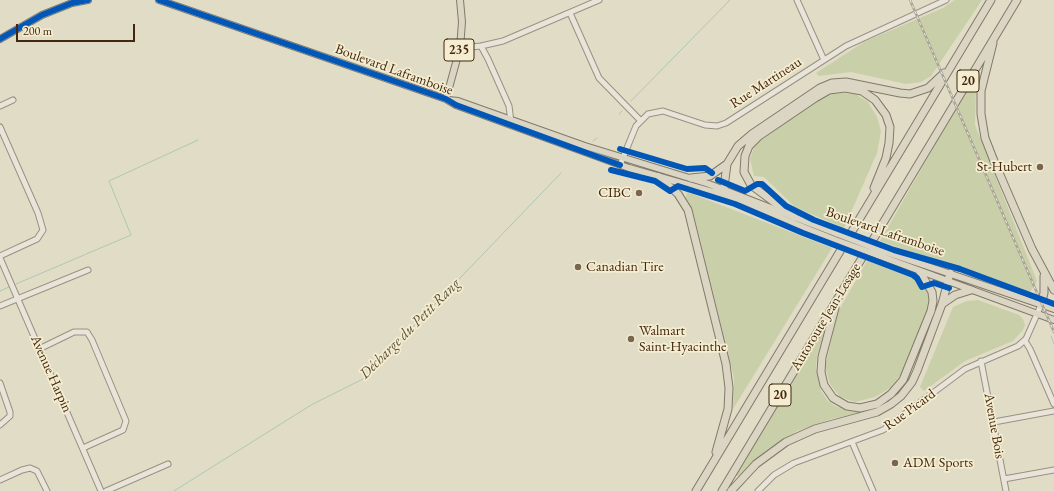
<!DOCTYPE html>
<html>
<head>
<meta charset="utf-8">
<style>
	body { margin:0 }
	#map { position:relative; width:1054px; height:491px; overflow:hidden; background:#e1dcc5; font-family:"EB Garamond",serif }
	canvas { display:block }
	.scale { position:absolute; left:16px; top:24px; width:119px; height:18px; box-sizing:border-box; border:2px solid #43270e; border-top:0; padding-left:5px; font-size:12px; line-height:14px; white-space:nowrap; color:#43270e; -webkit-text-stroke:3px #f4edd1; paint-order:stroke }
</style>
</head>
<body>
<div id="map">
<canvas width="1054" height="491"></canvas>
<div class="scale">200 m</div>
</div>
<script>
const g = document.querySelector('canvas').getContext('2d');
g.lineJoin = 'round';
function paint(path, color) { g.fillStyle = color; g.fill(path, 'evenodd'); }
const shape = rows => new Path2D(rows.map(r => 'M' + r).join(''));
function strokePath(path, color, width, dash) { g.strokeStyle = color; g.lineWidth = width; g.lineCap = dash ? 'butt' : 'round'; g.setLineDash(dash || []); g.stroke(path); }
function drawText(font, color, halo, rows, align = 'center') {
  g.font = font + ' "EB Garamond",serif'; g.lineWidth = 3.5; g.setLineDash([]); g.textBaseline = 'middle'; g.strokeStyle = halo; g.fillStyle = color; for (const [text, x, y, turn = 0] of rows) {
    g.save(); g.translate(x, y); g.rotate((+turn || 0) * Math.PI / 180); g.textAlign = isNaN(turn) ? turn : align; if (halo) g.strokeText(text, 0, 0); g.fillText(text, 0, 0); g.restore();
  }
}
const green = shape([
	[955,0,982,0,931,76,921,82,906,84,851,72,819,76,816,73,864,42,943,8],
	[976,81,975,125,1037,281,1030,292,880,241,970,84],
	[842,93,855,94,868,102,877,117,881,131,877,153,844,228,795,207,764,177,754,176,750,159,755,145,813,102,827,94],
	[687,192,832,248,733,409,734,378,694,215,686,198],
	[867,261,915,279,921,289,927,288,930,302,904,370,890,388,875,397,855,402,840,397,830,384,825,367,838,312],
	[978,300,1019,315,1023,319,1025,325,1023,330,1013,341,965,361,924,391,920,387,953,307,967,301],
	[825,327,827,328,817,355,816,368,821,391,828,401,835,406,847,410,864,410,865,412,831,419,797,431,766,451,740,477,736,475]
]);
const stream = shape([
	[631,101,730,0],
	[619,114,622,111],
	[593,141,597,138],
	[16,284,131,235,109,181,198,140],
	[0,291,9,287],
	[1051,336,1054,344],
	[174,491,311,405,363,379,561,173]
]);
const minor = shape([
	[797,0,824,60],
	[570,13,599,78,640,120],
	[481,46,488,59,509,106,511,122],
	[460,48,481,46,503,41,599,0],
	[0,106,13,100],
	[0,127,38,213,43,230,37,239,0,256],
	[620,165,636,126,648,114,663,111,705,125,717,126,726,123,846,46,946,0],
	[0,258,101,491],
	[0,306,88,270],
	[1025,341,1030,349,1054,404],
	[39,349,74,332,87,332,92,340,126,421,123,430,83,448],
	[981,361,1006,491],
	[0,383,10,412,10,416,0,425],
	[994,422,1054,411],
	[852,442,873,491],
	[1004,479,1054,470],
	[0,480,22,470,30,468,37,471,47,491],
	[106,491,168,464],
	[758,491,774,475,794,463,883,430,965,369,1018,346,1026,339,1041,305]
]);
const major = shape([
	[159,0,446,99,456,105,629,168,723,195,835,240],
	[0,39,42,15,72,3,88,0],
	[446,99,460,48,462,22,460,0],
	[449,100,458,101,585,146,709,184,838,234],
	[880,250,1054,309],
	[877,255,1054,320]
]);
const highway = shape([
	[993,43,981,91,981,114,985,138,994,161,1032,249,1054,290],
	[659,177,678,194,688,210,726,364,729,388,728,409,716,452],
	[691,178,710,176,727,164],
	[723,195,727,164,738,146,752,134,820,88,832,83,846,82,900,93,910,94,928,88,944,73],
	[794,217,751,185,744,172,745,156,749,146,759,136,815,98,829,90,845,88,862,91,875,100,886,115,890,127,889,143,886,158,874,188],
	[942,304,955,295,971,290],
	[1041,305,1044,293,1044,276],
	[835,308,822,357,821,372,824,385,833,398,847,406,860,408,877,404,891,394,903,380,931,311,933,301,932,292,920,272],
	[696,491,991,0],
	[722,491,1017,0],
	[731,491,756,464,786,442,815,429,877,412,891,404,901,396,912,382,917,371,942,304,950,273]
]);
const rail = shape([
	[910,0,1054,332]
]);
const majorBridge = shape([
	[838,234,880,250],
	[835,240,877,255]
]);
const cycleway = shape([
	[159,0,446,99,456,105,620,165],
	[0,39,42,15,72,3,88,0],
	[620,149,687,169,705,168,712,173],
	[611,170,655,181,670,191,678,186,735,204,803,233,913,275,917,278,922,287,934,283,949,288],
	[718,180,745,191,757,184,762,184,786,206,814,220,894,250,960,269,1054,304]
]);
const markers = [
	[1040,167,4,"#7a664e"],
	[639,193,4,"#7a664e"],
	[578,267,4,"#7a664e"],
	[631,339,4,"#7a664e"],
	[895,463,4,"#7a664e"]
];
const shields = [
	[459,50,30],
	[968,81,22],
	[780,395,22]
];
const shieldNames = [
	["235",459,50],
	["20",968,81],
	["20",780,395]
];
const streetNames = [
	["Boulevard Laframboise",394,70,20],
	["Rue Martineau",766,83,-33],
	["Boulevard Laframboise",885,232,19],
	["Autoroute Jean-Lesage",826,317,-59],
	["Avenue Harpin",51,374,66],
	["Rue Picard",910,410,-36],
	["Avenue Bois",994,426,80]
];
const poiNames = [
	["St-Hubert",1032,167,"right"],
	["CIBC",631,193,"right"],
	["Canadian Tire",586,267],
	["Walmart",639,331],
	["Saint-Hyacinthe",639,347],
	["ADM Sports",903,463]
];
const waterNames = [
	["Décharge du Petit Rang",410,329,-45]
];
paint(green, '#c9cfa8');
strokePath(stream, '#afc7b3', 1);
strokePath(minor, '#989181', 7);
strokePath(major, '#81796a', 8);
strokePath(highway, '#81796a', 9);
strokePath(minor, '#e8e4d9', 5);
strokePath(major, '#dbd5c4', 6);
strokePath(highway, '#dbd5c4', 7);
strokePath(rail, '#a9a499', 2.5);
strokePath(rail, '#f4edd1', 1, [3]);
strokePath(majorBridge, '#81796a', 8, []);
strokePath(majorBridge, '#dbd5c4', 6);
strokePath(cycleway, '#0057b8', 6);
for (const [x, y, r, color] of markers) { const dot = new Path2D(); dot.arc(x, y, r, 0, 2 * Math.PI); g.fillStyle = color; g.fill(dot); strokePath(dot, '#f4edd1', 1.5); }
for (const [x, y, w] of shields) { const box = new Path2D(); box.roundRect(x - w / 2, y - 11, w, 22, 3); g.fillStyle = '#f4edd1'; g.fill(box); strokePath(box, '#43270e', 1); }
drawText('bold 13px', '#43270e', null, shieldNames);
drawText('14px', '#43270e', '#f4edd1', streetNames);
drawText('14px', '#43270e', '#f4edd1', poiNames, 'left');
drawText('italic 15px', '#594d35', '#f4edd1', waterNames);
</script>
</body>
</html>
